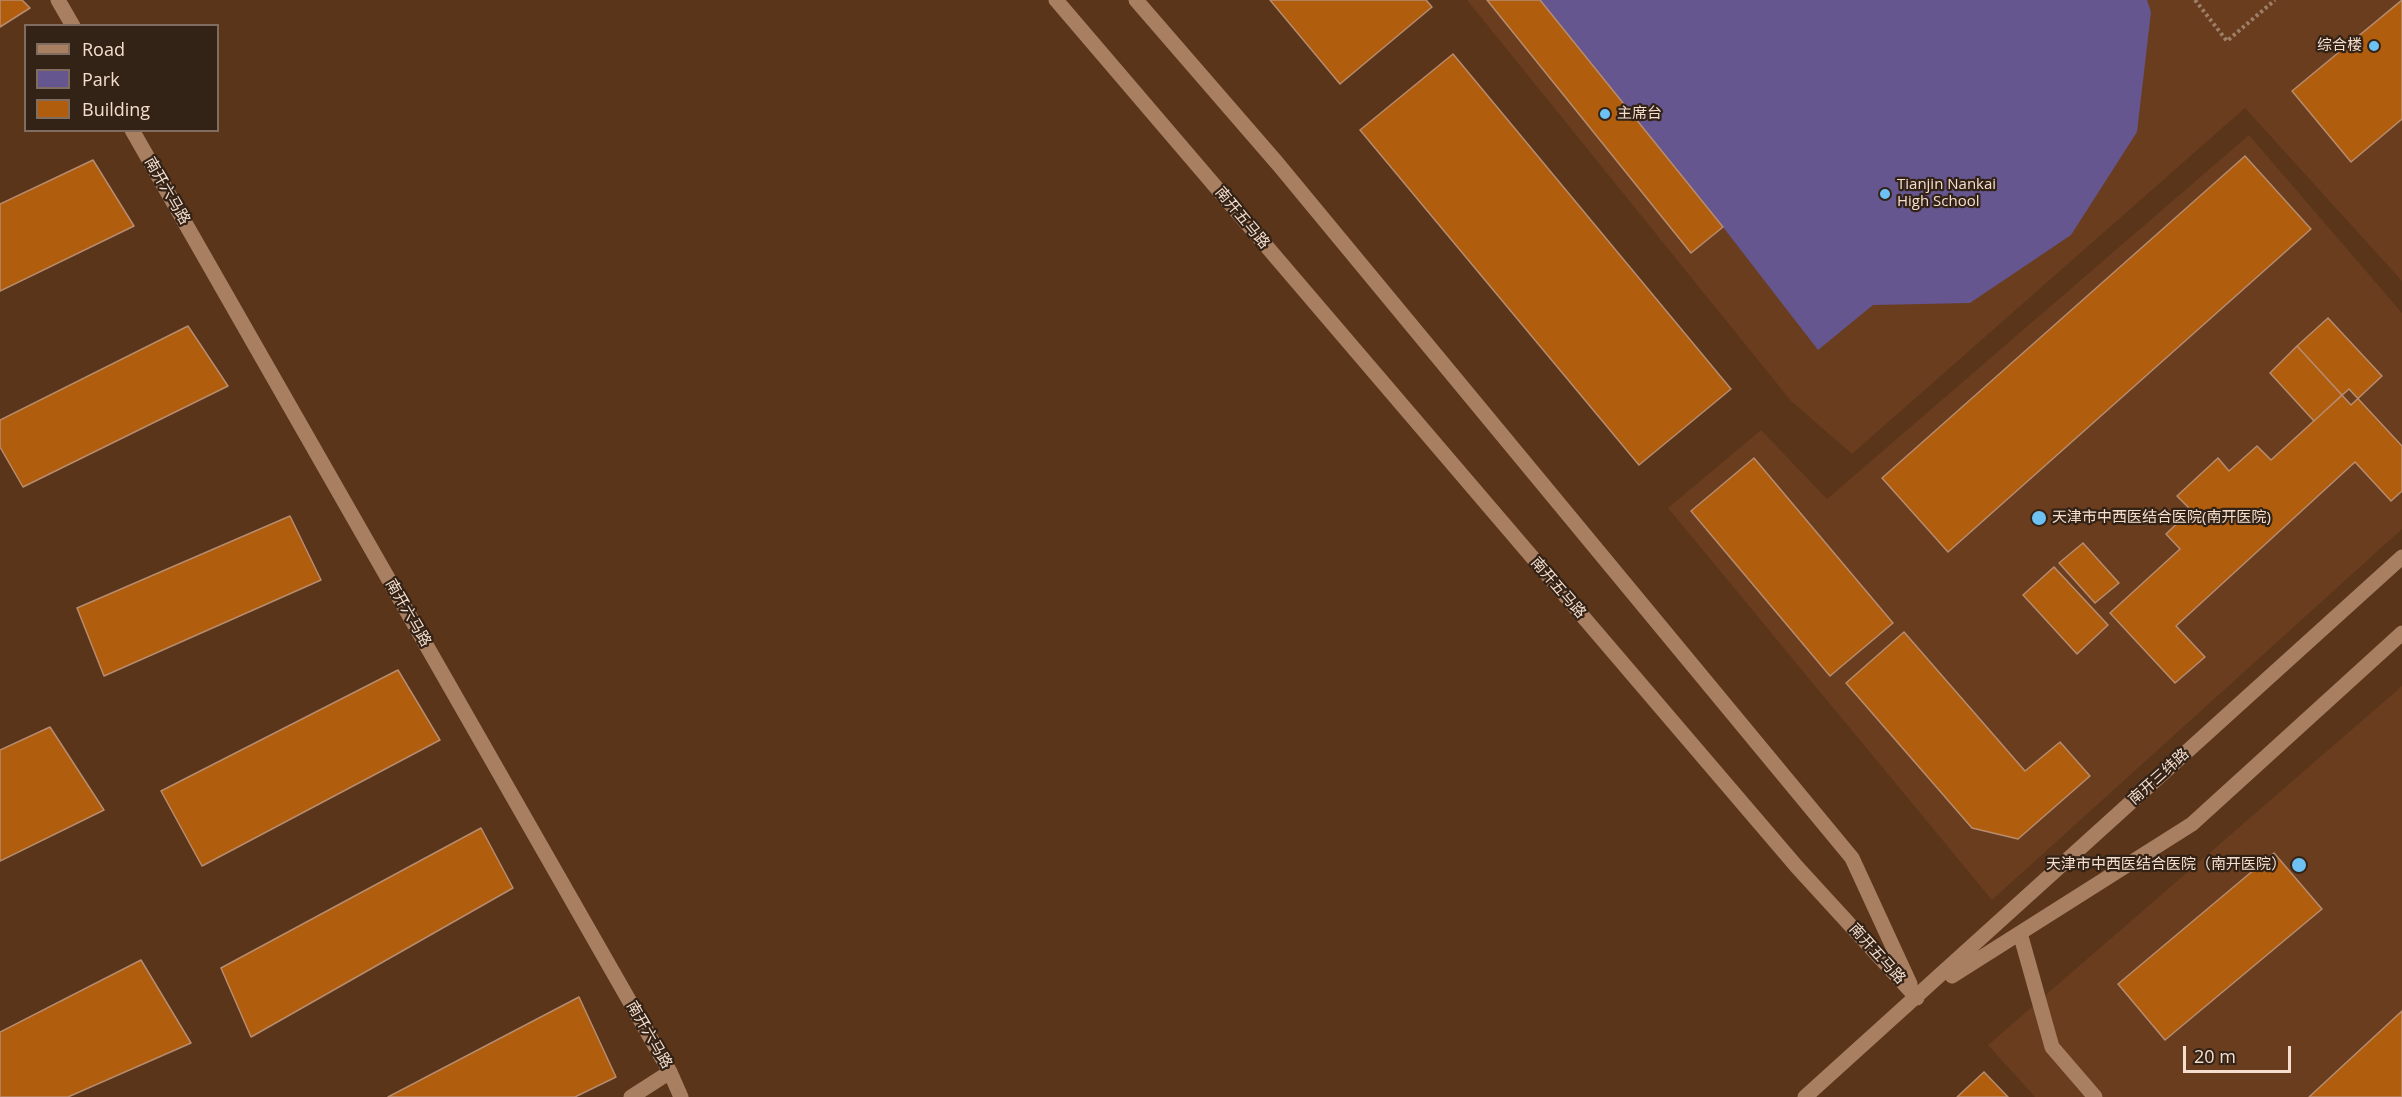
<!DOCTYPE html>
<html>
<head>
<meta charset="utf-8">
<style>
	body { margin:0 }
	#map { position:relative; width:2402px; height:1097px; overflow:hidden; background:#5a351a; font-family:"Open Sans",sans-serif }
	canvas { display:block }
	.legend { position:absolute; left:24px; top:24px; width:195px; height:108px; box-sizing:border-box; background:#332216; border:2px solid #816d60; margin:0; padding:8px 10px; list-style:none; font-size:18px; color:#f5dece }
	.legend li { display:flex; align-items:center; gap:12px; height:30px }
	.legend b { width:30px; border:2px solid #816d60 }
	.scale { position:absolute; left:2183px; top:1046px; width:108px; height:27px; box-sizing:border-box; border:3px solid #f5dece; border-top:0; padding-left:8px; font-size:18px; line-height:21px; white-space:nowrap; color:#f5dece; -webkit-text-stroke:4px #332216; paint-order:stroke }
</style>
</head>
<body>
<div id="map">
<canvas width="2402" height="1097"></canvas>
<ul class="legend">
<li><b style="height:8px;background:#a97f62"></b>Road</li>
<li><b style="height:16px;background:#655690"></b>Park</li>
<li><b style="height:16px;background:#b15d0e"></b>Building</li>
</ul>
<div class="scale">20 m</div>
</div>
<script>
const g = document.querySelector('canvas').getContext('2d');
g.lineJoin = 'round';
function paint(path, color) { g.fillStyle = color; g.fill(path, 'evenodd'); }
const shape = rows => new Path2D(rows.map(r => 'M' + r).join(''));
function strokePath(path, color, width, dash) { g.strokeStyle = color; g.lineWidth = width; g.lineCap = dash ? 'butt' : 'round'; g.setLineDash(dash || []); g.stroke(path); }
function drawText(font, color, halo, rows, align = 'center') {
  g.font = font + ' "Open Sans","Noto Sans SC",sans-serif'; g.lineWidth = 4.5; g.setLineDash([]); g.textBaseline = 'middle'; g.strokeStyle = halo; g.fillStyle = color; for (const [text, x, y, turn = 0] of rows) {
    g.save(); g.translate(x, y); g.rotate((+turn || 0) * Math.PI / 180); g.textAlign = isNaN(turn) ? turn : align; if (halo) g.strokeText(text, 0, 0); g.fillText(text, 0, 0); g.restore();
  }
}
const built = shape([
	[1467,0,2402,0,2402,281,2245,108,1852,454,1791,401],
	[2249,135,2402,313,2402,529,1992,900,1668,508,1761,430,1827,499],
	[2402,686,2402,1097,2035,1097,1988,1045]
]);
const green = shape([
	[1538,0,2147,0,2151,12,2137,132,2071,235,1970,303,1873,305,1818,350,1723,227]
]);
const building = shape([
	[0,0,22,0,30,8,0,27,0,0],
	[1270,0,1426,0,1432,7,1340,84,1270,0],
	[1487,0,1540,0,1723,227,1691,253,1487,0],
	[2402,0,2402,119,2351,162,2292,91,2402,0],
	[1453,54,1731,389,1639,465,1360,130,1453,54],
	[2245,156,2311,229,1948,552,1882,478,2245,156],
	[93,160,134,226,0,291,0,204,93,160],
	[2328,318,2382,376,2351,405,2297,346,2328,318],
	[188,326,228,386,23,487,0,447,0,420,188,326],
	[2297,346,2342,395,2314,421,2270,373,2297,346],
	[2349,389,2402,446,2402,491,2391,501,2355,462,2176,626,2205,657,2175,683,2110,613,2180,549,2166,534,2191,510,2177,496,2218,458,2229,471,2257,446,2271,460,2349,389],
	[1754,458,1893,623,1830,676,1691,511,1754,458],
	[290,516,321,580,104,676,77,608,290,516],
	[2083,543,2119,583,2095,603,2059,563,2083,543],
	[2054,567,2108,625,2077,654,2023,595,2054,567],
	[1904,632,2025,771,2060,742,2090,776,2018,839,1972,828,1846,683,1904,632],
	[398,670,440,740,202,866,161,791,398,670],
	[50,727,104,810,0,861,0,750,50,727],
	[481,828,513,888,251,1037,221,968,481,828],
	[2274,853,2322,909,2165,1040,2118,984,2274,853],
	[141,960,191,1043,68,1097,0,1097,0,1032,141,960],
	[579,997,616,1077,575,1097,388,1097,579,997],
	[2402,1011,2402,1097,2309,1097,2402,1011],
	[1984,1072,2008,1097,1957,1097,1984,1072]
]);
const path = shape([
	[2195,0,2227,41,2275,0]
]);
const minor = shape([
	[58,0,73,26],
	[1056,0,1797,867,1917,998],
	[1136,0,1278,164,1852,858,1910,984],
	[132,130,670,1072,681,1097],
	[2020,933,2052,1047,2095,1097],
	[1952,976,2192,824,2402,633],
	[631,1097,670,1072],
	[1805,1097,2402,557]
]);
const markers = [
	[2374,46,6,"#6dc2f3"],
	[1605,114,6,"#6dc2f3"],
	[1885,194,6,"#6dc2f3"],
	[2039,518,8,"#6dc2f3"],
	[2299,865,8,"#6dc2f3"]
];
const poiNames = [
	["综合楼",2362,46,"right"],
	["主席台",1617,114],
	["Tianjin Nankai",1897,185],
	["High School",1897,202],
	["天津市中西医结合医院(南开医院)",2052,518],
	["天津市中西医结合医院（南开医院）",2286,865,"right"]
];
const streetNames = [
	["南开六马路",167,191,60],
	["南开五马路",1242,218,50],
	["南开五马路",1558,588,49],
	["南开六马路",408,613,60],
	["南开三纬路",2159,777,-42],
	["南开五马路",1877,954,48],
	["南开六马路",649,1035,60]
];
paint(built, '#693d1d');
paint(green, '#655690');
paint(building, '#b15d0e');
strokePath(building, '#b78c6f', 1.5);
strokePath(path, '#9e7f68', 4, [3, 3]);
strokePath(minor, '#a97f62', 15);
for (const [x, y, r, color] of markers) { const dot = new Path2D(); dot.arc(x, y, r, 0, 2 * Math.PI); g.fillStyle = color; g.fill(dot); strokePath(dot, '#332216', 2); }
drawText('15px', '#f5dece', '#332216', poiNames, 'left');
drawText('15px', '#f5dece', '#332216', streetNames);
</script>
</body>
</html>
